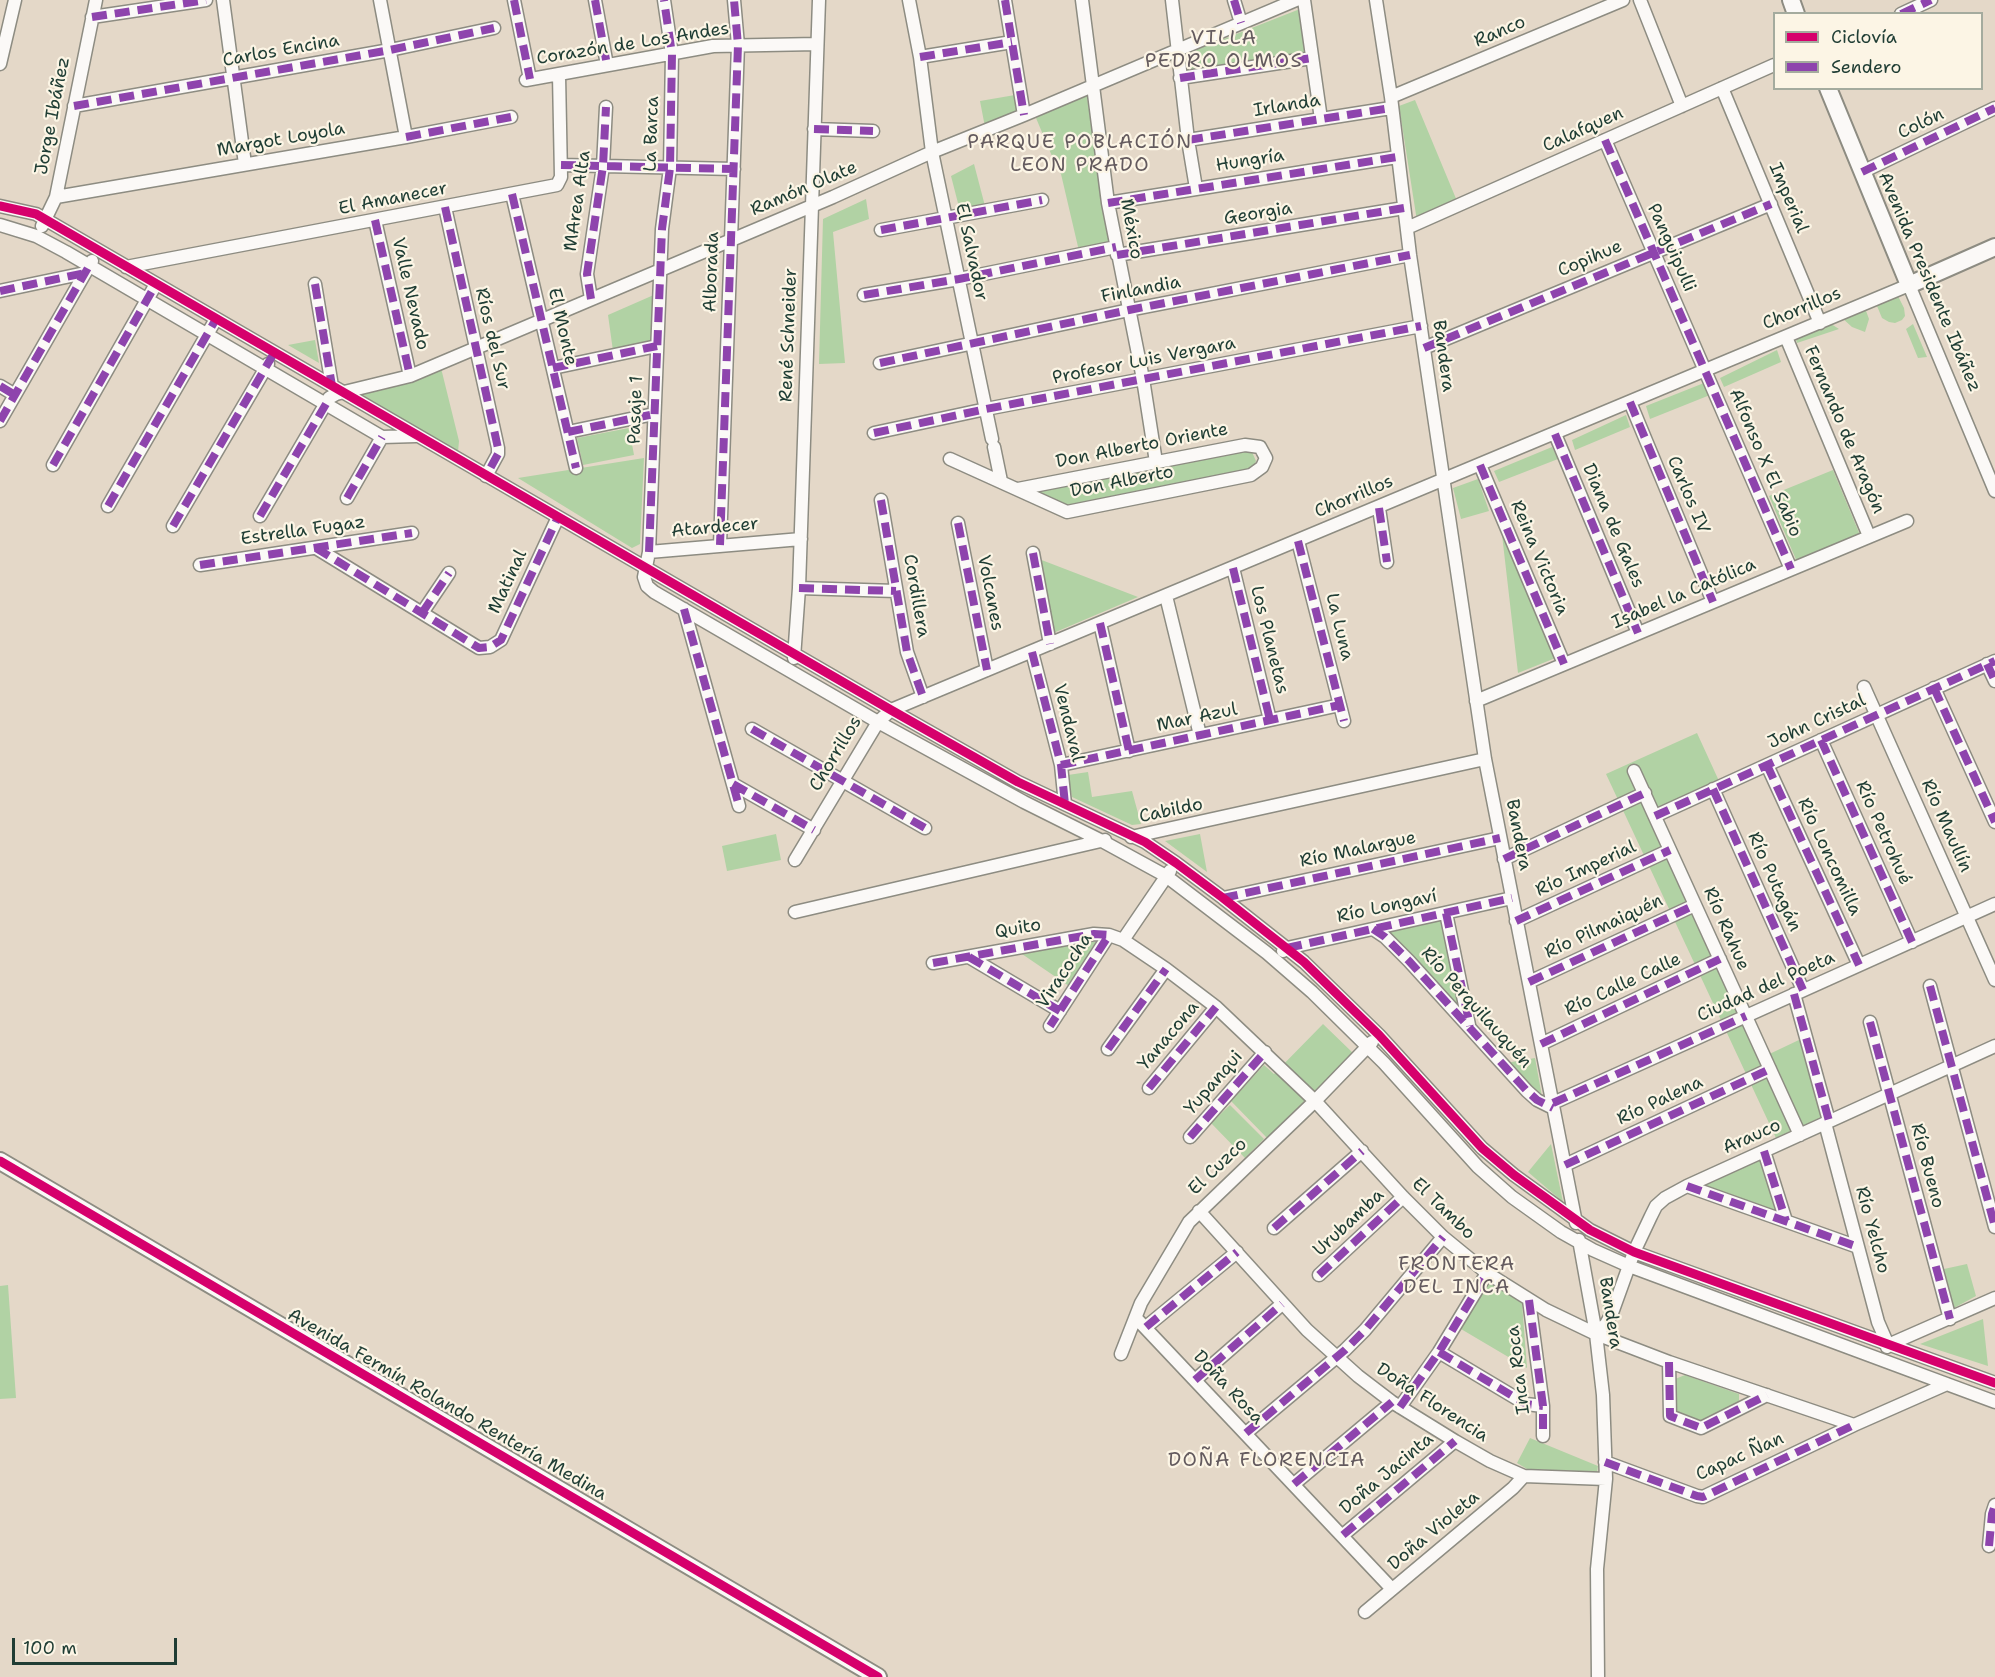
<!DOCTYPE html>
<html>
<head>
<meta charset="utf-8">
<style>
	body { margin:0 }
	#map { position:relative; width:1995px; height:1677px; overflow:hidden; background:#e4d8c8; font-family:"Shantell Sans",sans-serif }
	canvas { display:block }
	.legend { position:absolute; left:1773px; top:12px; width:210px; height:78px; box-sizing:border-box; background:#fcf5e5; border:2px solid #a4ab9e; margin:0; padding:8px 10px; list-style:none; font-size:18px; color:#1f3d34 }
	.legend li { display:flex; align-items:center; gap:12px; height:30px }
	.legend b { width:30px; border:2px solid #a4ab9e }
	.scale { position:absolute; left:12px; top:1638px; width:165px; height:27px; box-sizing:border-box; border:3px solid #1f3d34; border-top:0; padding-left:8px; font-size:18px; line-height:21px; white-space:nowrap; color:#1f3d34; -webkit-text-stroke:4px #fcf5e5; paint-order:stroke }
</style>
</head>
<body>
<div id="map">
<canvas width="1995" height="1677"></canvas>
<ul class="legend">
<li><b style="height:8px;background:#d6006c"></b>Ciclovía</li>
<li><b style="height:8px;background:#8e44ad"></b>Sendero</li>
</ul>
<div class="scale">100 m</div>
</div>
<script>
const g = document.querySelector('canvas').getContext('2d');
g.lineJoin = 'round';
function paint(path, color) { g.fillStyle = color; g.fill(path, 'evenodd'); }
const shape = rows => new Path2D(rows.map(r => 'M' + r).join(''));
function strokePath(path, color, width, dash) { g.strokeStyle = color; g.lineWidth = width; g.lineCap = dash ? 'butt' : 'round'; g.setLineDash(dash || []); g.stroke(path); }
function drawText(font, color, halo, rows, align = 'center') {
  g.font = font + ' "Shantell Sans",sans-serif'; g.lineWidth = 4.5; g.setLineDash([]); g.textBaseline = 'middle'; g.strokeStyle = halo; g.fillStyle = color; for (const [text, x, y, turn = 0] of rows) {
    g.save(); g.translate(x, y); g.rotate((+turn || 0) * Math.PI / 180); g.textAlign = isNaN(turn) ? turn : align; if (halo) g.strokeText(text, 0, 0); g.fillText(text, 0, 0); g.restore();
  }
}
const green = shape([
	[1300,9,1309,57,1191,75,1188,53],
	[1086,91,1110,244,1079,251,1061,174,1057,168,1036,118],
	[1015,95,1018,114,985,127,980,101],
	[1415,100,1457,201,1417,221,1399,106],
	[974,164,985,206,960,211,951,176],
	[866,199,869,219,833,232,845,363,819,364,823,219],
	[656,294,655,342,613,351,608,315],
	[1897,294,1904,308,1905,316,1902,320,1895,323,1889,322,1882,318,1877,306,1880,301],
	[1865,308,1869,319,1865,332,1852,327,1842,318],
	[1828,322,1839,329,1797,343,1795,336],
	[1913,324,1927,357,1918,358,1906,329],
	[315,340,319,363,288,345],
	[1777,350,1781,362,1724,387,1720,378],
	[441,368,459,441,458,452,356,394,405,384],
	[1704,383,1710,395,1650,419,1646,406],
	[1626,415,1630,427,1575,450,1572,440],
	[629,428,634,455,583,465,577,438],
	[1552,447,1558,459,1499,482,1494,471],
	[1249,450,1252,452,1256,461,1253,468,1249,471,1068,509,1035,491],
	[644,458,640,544,632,548,518,478],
	[1833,470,1860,535,1797,562,1769,496],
	[1478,479,1489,511,1461,519,1453,488],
	[1501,526,1558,657,1518,673],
	[1039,559,1138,597,1051,634],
	[1697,733,1719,781,1650,812,1761,1058,1801,1039,1824,1116,1776,1138,1606,774],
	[1088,772,1092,797,1132,791,1141,824,1132,825,1072,797,1068,775],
	[776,834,781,860,727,871,722,846],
	[1200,834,1207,872,1165,841],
	[1443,919,1463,1010,1387,932],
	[1086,940,1099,943,1069,986,1022,954],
	[1323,1024,1353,1053,1267,1138,1231,1101,1264,1065,1274,1074],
	[1535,1058,1543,1102,1506,1063],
	[1230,1105,1264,1139,1245,1158,1211,1123],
	[1551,1144,1563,1202,1528,1172],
	[1762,1157,1780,1216,1699,1186],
	[1967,1264,1976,1296,1954,1308,1944,1269],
	[1601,1280,1616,1288,1604,1322],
	[1489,1282,1522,1303,1527,1368,1461,1329],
	[8,1285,16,1398,0,1399,0,1286],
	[1983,1319,1988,1366,1920,1344],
	[1685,1375,1739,1394,1739,1403,1704,1421,1676,1413,1675,1379],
	[1530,1438,1598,1466,1597,1472,1527,1469,1517,1463]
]);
const minor = shape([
	[223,0,245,164],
	[380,0,406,137],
	[514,0,530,79],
	[595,0,607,65],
	[909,0,920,57,932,152,992,439],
	[1005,0,1024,115],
	[1082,0,1108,203,1143,379,1156,462],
	[1172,0,1188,140,1196,188],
	[1234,0,1241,23],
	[1304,0,1321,119],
	[1376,0,1391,97,1410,255,1485,759,1576,1223],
	[1640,0,1682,106],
	[1901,14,1931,0],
	[92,17,206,0],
	[920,57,1012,42],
	[0,64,15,0],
	[1180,78,1312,58],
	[526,80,713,46,817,44],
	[1722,88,1820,323],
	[1391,97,1623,0],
	[74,106,390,50,494,28],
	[814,129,873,131],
	[1188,140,1391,108],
	[1605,140,1791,569],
	[561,165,734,169],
	[1862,172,1995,108],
	[512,194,576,468],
	[56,197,406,137,511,117],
	[1108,203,1397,157],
	[0,206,36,214,891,710,1018,782,1145,842,1176,863,1223,898,1304,962,1379,1035,1482,1148,1514,1175,1590,1230,1634,1252,1995,1383],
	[445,207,498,448,498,454,486,476],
	[375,220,410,376],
	[0,225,36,236,66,252,382,437,416,436],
	[42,226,56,197,96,0],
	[1407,228,1774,65],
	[881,230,1042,200],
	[1117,255,1404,208],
	[126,267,557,185,561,177,559,75],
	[315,284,332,386],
	[0,291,85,273],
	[864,295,959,279,1116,247],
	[591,299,587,274,603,166,606,107],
	[1786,337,1869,536],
	[1424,348,1771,204],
	[880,363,1129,310,1410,255],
	[553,368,657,346],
	[0,386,15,395],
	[1630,402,1713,602],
	[0,421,92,261],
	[568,432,654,414],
	[874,433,986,409,1421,326],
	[1555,434,1638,633],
	[994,447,1001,481],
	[950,459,1067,512,1251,475,1262,467,1266,458,1260,447,1245,445,1018,489],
	[53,465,156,284],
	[1480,465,1564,664],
	[347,498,382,437],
	[881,500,907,652,923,697],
	[108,506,216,319],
	[1379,508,1387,562],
	[260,516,329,398,336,394,410,376,833,197,932,152,1024,115,1296,0],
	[958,523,987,670],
	[173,526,268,364],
	[801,539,649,552,644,577,647,586,654,592,878,722,1024,802,1102,841,1166,876,1267,953,1312,992,1384,1063,1478,1167,1512,1197,1561,1232,1593,1250,1629,1266,1995,1402],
	[1298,541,1344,721],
	[720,545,738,45,734,0],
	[316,548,479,648,490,647,501,640,558,517],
	[649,552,662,229,670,168,672,54,664,0],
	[1033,553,1050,644],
	[200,565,412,533],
	[1233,568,1270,720],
	[799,588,896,591],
	[1166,596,1200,735],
	[684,609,739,806],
	[422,613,449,573],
	[1100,623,1129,751],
	[1032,652,1061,765,1065,804],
	[794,658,799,588,819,0],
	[1987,664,1995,681],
	[1864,687,1995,980],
	[1934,688,1995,822],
	[1476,701,1907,521],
	[752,729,925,828],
	[1821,740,1912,942],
	[1061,765,1340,705],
	[1767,765,1859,965],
	[1634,771,1800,1135],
	[733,784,814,830],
	[1713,789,1803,990],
	[1655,816,1995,661],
	[1131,837,1485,759],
	[1504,859,1645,793],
	[795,860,878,722,891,710,1909,285,1995,491],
	[1223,898,1500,838],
	[795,912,1105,840],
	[1446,913,1469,1025],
	[1516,921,1670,850],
	[1373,929,1385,937,1409,961,1527,1091,1537,1100,1553,1108],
	[1123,940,1170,871],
	[1283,951,1287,948,1512,898],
	[969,957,1060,1011],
	[933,963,1094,934,1109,935,1123,940,1166,969,1216,1007,1315,1101,1403,1197,1443,1237,1487,1273,1546,1310,1596,1334,1669,1362,1854,1425],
	[1529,982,1695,905],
	[1930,986,1995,1227],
	[1794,994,1829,1121],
	[1870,1022,1950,1319],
	[1050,1026,1109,935],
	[1541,1044,1720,959],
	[1108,1049,1166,969],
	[1149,1088,1216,1007],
	[1553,1103,1995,904],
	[1825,1123,1878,1322,1888,1345],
	[1190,1137,1265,1052],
	[1764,1151,1786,1221],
	[1565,1165,1770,1069],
	[1687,1186,1858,1247],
	[1199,1211,1307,1330,1358,1376,1392,1402,1455,1441,1490,1461,1524,1476,1606,1479],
	[1274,1228,1362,1151],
	[1579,1240,1596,1334,1603,1395,1606,1479,1597,1569,1598,1677],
	[1319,1275,1403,1197],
	[1529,1300,1543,1406,1543,1436],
	[1136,1318,1392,1589],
	[1146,1327,1237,1252],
	[1596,1334,1606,1324,1612,1313,1634,1252,1651,1216,1656,1206,1665,1198,1687,1186,1995,1046],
	[1887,1347,1888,1345,1995,1298],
	[1439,1352,1526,1404,1543,1406],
	[1121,1354,1141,1303,1189,1222,1315,1101,1372,1042],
	[1669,1362,1670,1416,1701,1428,1767,1395],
	[1195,1380,1282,1304],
	[1400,1407,1439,1352,1487,1273],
	[1246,1433,1345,1350,1365,1330,1443,1237],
	[1605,1462,1697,1496,1703,1497,1854,1425,1947,1384],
	[1294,1484,1392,1402],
	[1343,1535,1455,1441],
	[1989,1546,1992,1514,1995,1505],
	[1365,1612,1513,1488,1524,1476]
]);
const major = shape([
	[1791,0,1796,14],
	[1828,88,1909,285,1995,247],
	[0,1161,878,1677]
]);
const quiet = shape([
	[514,0,530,79],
	[595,0,607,65],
	[1005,0,1024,115],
	[1234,0,1241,23],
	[1901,14,1931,0],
	[92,17,206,0],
	[920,57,1012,42],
	[1180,78,1312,58],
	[74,106,390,50,494,28],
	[814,129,873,131],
	[406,137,511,117],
	[1188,140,1391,108],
	[1605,140,1791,569],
	[561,165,734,169],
	[1862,172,1995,108],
	[512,194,576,468],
	[1108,203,1397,157],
	[445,207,498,448,498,454,486,476],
	[375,220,410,376],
	[881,230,1042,200],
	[1117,255,1404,208],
	[315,284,332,386],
	[0,291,85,273],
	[864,295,959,279,1116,247],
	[591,299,587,274,603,166,606,107],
	[1424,348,1771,204],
	[880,363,1129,310,1410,255],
	[553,368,657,346],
	[0,386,15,395],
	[1630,402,1713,602],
	[0,421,89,266],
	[568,432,654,414],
	[874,433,986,409,1421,326],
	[1555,434,1638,633],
	[53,465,156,284],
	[1480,465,1564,664],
	[347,498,382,437],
	[881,500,907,652,923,697],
	[108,506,216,319],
	[1379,508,1387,562],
	[260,516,326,404],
	[958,523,987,670],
	[173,526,274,353],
	[1298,541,1344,721],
	[720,545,738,45,734,0],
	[316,548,479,648,490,647,501,640,558,517],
	[649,552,662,229,670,168,672,54,664,0],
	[1033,553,1050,644],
	[200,565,412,533],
	[1233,568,1270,720],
	[799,588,896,591],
	[684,609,739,806],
	[422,613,449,573],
	[1100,623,1129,751],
	[1032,652,1061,765,1065,804],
	[1987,664,1995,681],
	[1934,688,1995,822],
	[752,729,925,828],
	[1821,740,1912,942],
	[1061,765,1340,705],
	[1767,765,1859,965],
	[733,784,814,830],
	[1713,789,1803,990],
	[1655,816,1995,661],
	[1504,859,1645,793],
	[1223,898,1500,838],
	[1446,913,1470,1026],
	[1516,921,1670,850],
	[1373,929,1385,937,1409,961,1527,1091,1537,1100,1553,1108],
	[1287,948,1512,898],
	[969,957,1060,1011],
	[933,963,1094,934,1109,935,1050,1026],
	[1529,982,1695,905],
	[1930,986,1995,1227],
	[1794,994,1829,1121],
	[1870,1022,1950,1319],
	[1541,1044,1720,959],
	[1108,1049,1166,969],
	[1149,1088,1216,1007],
	[1553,1103,1746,1016],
	[1190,1137,1265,1052],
	[1764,1151,1786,1221],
	[1565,1165,1770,1069],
	[1687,1186,1858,1247],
	[1274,1228,1362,1151],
	[1319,1275,1403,1197],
	[1529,1300,1543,1406,1543,1436],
	[1146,1327,1237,1252],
	[1439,1352,1526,1404,1543,1406],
	[1669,1362,1670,1416,1701,1428,1767,1395],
	[1195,1380,1282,1304],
	[1400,1407,1439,1352,1487,1273],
	[1246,1433,1345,1350,1365,1330,1443,1237],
	[1605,1462,1697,1496,1703,1497,1854,1425],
	[1294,1484,1392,1402],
	[1343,1535,1455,1441],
	[1989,1546,1992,1514,1995,1505]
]);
const cycleway = shape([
	[0,206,36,214,891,710,1018,782,1145,842,1176,863,1223,898,1304,962,1379,1035,1482,1148,1514,1175,1590,1230,1634,1252,1995,1383],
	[0,1161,878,1677]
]);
const streetNames = [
	["Ranco",1500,32,-23],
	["Corazón de Los Andes",633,44,-9],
	["Carlos Encina",281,51,-10],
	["Irlanda",1287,106,-9],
	["Jorge Ibáñez",53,116,-79],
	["Colón",1921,124,-26],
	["Calafquen",1583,130,-24],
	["La Barca",652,134,-88],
	["Margot Loyola",281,140,-10],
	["Hungría",1250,161,-9],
	["Ramón Olate",804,189,-23],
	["Imperial",1788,198,67],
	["El Amanecer",393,199,-11],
	["MArea Alta",578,201,-82],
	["Georgia",1258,214,-9],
	["México",1131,229,80],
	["Panguipulli",1671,248,66],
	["El Salvador",971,252,78],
	["Copihue",1590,259,-23],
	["Alborada",712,272,-88],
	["Avenida Presidente Ibáñez",1929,282,67],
	["Finlandia",1141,290,-11],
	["Valle Nevado",410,294,77],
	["Chorrillos",1802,309,-23],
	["El Monte",562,327,77],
	["René Schneider",789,335,-88],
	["Ríos del Sur",492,339,77],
	["Bandera",1443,356,82],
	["Profesor Luis Vergara",1144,361,-11],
	["Pasaje 1",636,410,-88],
	["Fernando de Aragón",1844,430,67],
	["Don Alberto Oriente",1142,446,-11],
	["Alfonso X El Sabio",1765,463,67],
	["Don Alberto",1122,482,-11],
	["Carlos IV",1688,495,67],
	["Chorrillos",1354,497,-23],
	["Diana de Gales",1613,526,67],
	["Atardecer",715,528,-5],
	["Estrella Fugaz",303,531,-8],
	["Reina Victoria",1539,558,67],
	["Matinal",508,582,-65],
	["Volcanes",990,593,79],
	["Isabel la Católica",1684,594,-23],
	["Cordillera",916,596,80],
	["La Luna",1339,627,76],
	["Los Planetas",1269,640,76],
	["Mar Azul",1197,718,-12],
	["John Cristal",1817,722,-25],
	["Vendaval",1068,723,76],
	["Chorrillos",836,754,-59],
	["Cabildo",1171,811,-12],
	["Río Maullín",1946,826,66],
	["Río Petrohué",1883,833,66],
	["Bandera",1518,835,79],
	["Río Malargue",1358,850,-12],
	["Río Loncomilla",1829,857,65],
	["Río Imperial",1586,869,-25],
	["Río Putagán",1774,882,66],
	["Río Longaví",1387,907,-12],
	["Río Pilmaiquén",1604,927,-25],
	["Quito",1018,929,-10],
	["Río Rahue",1726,929,66],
	["Viracocha",1065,971,-57],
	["Río Calle Calle",1623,985,-25],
	["Ciudad del Poeta",1766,987,-24],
	["Río Perquilauquén",1476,1008,48],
	["Yanacona",1169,1036,-50],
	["Yupanqui",1214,1083,-49],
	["Río Palena",1660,1101,-25],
	["Arauco",1752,1137,-24],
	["Río Bueno",1927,1166,75],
	["El Cuzco",1218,1167,-44],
	["El Tambo",1443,1209,44],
	["Urubamba",1349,1223,-43],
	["Río Yelcho",1872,1230,75],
	["Bandera",1610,1313,81],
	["Inca Roca",1519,1370,-97],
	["Doña Rosa",1228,1388,47],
	["Doña Florencia",1432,1403,33],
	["Avenida Fermín Rolando Rentería Medina",447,1405,30],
	["Capac Ñan",1740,1457,-24],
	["Doña Jacinta",1387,1474,-40],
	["Doña Violeta",1434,1531,-40]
];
const neighbourhoodNames = [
	["VILLA",1224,39],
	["PEDRO OLMOS",1224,62],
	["PARQUE POBLACIÓN",1080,143],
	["LEON PRADO",1080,166],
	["FRONTERA",1457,1265],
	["DEL INCA",1457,1288],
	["DOÑA FLORENCIA",1267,1461]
];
paint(green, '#b1d2a4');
strokePath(minor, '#8d8c82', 15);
strokePath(major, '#8d8c82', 20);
strokePath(minor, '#fbf9f7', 12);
strokePath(major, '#fbf9f7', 16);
strokePath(quiet, '#8e44ad', 8, [15, 8]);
strokePath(cycleway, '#d6006c', 9);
drawText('18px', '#1f3d34', '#fcf5e5', streetNames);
g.letterSpacing = '1.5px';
drawText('20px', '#635a5e', '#fcf5e5', neighbourhoodNames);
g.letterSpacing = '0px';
</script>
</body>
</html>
